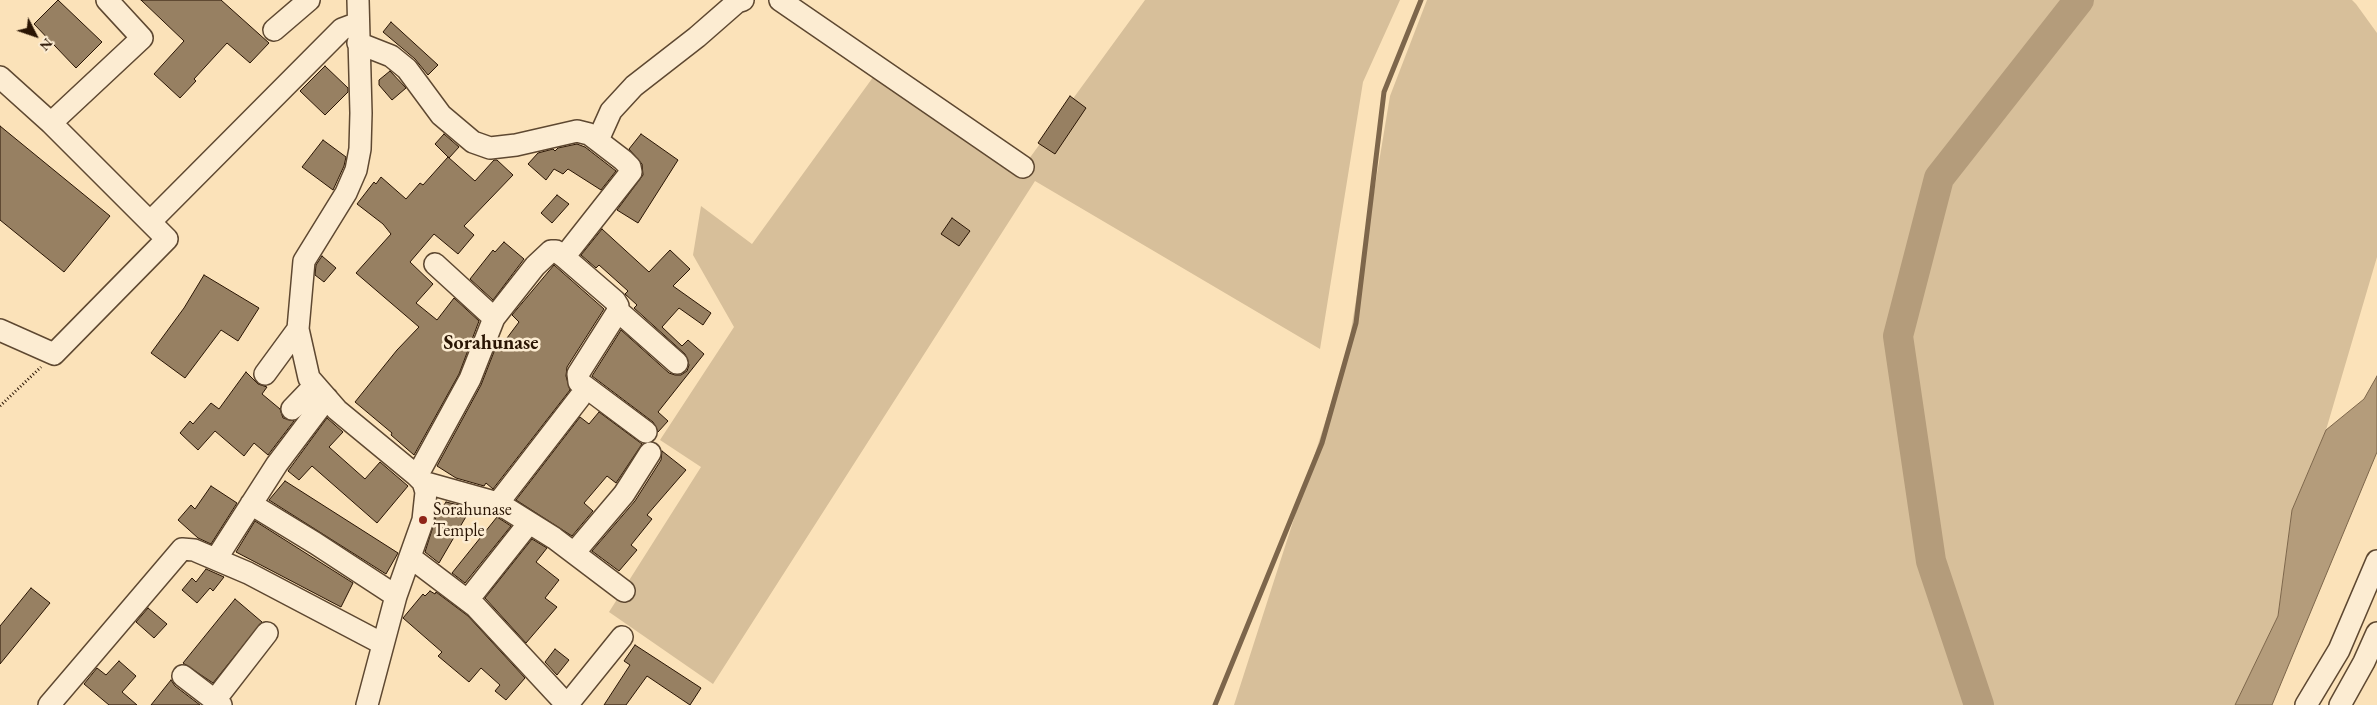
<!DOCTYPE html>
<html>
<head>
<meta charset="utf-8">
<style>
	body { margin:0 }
	#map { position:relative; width:2377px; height:705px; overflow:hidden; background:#fbe2b9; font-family:"EB Garamond",serif }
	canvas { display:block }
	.north { position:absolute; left:10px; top:10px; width:50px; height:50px; -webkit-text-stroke:4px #fcecd2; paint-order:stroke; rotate:131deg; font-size:14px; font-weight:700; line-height:20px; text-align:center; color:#2a1504 }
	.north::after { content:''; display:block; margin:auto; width:18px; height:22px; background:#2a1504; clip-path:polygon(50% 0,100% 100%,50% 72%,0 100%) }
</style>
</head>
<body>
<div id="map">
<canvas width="2377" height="705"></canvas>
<div class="north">N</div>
</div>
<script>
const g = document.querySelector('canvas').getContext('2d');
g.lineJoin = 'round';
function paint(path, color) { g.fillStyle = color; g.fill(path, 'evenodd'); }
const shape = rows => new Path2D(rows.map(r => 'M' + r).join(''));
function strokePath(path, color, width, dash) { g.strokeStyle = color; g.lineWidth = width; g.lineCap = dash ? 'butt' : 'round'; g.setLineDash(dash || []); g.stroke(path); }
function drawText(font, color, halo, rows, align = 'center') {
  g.font = font + ' "EB Garamond",serif'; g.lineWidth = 5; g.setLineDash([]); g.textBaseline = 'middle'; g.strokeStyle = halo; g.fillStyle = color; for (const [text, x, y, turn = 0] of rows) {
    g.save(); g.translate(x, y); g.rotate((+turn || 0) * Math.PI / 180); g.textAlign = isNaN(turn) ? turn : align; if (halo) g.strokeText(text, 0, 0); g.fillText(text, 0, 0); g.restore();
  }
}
const green = shape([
	[1145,0,1400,0,1363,82,1320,349,1035,181,713,684,609,612,701,467,660,440,734,327,693,255,701,206,752,244,879,69,1026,163],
	[1427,0,2352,0,2356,4,2377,33,2377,257,2326,430,2292,510,2278,616,2235,705,1234,705,1347,354,1390,96]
]);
const water = shape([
	[2377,376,2377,452,2272,705,2235,705,2278,616,2292,510,2326,430,2364,399,2377,376]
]);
const stream = shape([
	[1215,705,1322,443,1356,323,1384,92,1421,0]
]);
const river = shape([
	[1979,705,1931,561,1898,336,1939,178,2079,0]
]);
const building = shape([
	[58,0,102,42,76,68,34,24,58,0],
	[141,0,221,0,269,43,250,63,227,43,194,79,196,81,180,98,154,74,184,41,141,0],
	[391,22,438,65,428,75,415,59,383,32,391,22],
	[325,66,348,88,348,92,325,115,300,91,325,66],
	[390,71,406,88,392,100,379,85,379,80,390,71],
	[1070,96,1086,108,1055,154,1038,143,1070,96],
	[0,126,110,216,64,272,0,220,0,126],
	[444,134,459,147,449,158,435,144,444,134],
	[641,134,678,160,638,223,617,210,643,175,642,164,629,149,641,134],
	[323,140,346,157,344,166,333,190,302,167,323,140],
	[577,144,585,147,616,171,601,190,568,169,563,174,554,169,546,180,528,164,538,153,553,149,555,151,558,148,577,144],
	[448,157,475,181,494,160,497,160,513,175,464,226,474,235,458,254,434,234,410,262,433,284,416,303,437,320,454,298,479,321,459,374,414,455,391,435,392,433,355,402,397,350,419,327,356,273,391,234,383,224,357,204,374,182,376,184,381,177,406,199,420,183,423,185,448,157],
	[557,195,569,204,552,223,541,213,557,195],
	[952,218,970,231,959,246,941,234,952,218],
	[602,229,649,272,670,250,690,269,673,286,711,313,703,325,679,308,662,327,682,346,688,340,704,354,658,412,668,421,658,432,653,422,592,376,621,330,669,373,675,375,681,375,687,371,689,365,685,354,634,308,637,305,625,294,628,291,599,265,596,268,581,255,602,229],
	[504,242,524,259,493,300,470,279,493,250,495,252,504,242],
	[322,256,336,268,324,282,315,275,316,265,322,256],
	[554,265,604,309,567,367,566,376,570,390,493,489,486,483,484,486,456,478,437,466,481,385,499,339,504,342,519,322,512,315,554,265],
	[204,275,259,308,238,341,221,330,185,378,151,353,184,308,204,275],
	[246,372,258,384,267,387,262,394,280,409,283,418,294,421,268,455,254,443,244,456,215,431,198,450,180,433,190,421,193,424,211,403,219,409,246,372],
	[599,412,642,444,616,483,607,476,584,503,593,511,572,536,516,500,580,417,589,424,599,412],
	[327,418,343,432,329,447,365,479,380,462,408,486,377,523,312,466,299,480,288,471,327,418],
	[662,451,686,470,647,515,652,519,631,545,637,550,619,571,592,551,635,501,661,460,662,451],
	[285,481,398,553,386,574,269,500,285,481],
	[211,486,237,503,211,544,198,538,178,520,191,505,195,509,211,486],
	[446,502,471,508,439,563,425,552,436,517,446,502],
	[497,517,511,526,465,583,452,573,497,517],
	[255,521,353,583,341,607,236,552,255,521],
	[532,539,547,548,536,562,559,580,545,598,557,607,526,643,485,598,532,539],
	[206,569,224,577,213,591,210,588,197,603,182,590,192,578,196,582,206,569],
	[31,588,50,603,0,664,0,626,31,588],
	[430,591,435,594,436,592,468,616,525,678,506,700,495,691,500,685,481,668,469,682,438,656,442,652,403,618,423,594,425,596,430,591],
	[235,599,262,622,213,683,183,663,235,599],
	[148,608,167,624,154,638,136,622,148,608],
	[635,645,701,688,690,705,647,676,626,705,604,705,630,665,624,661,635,645],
	[555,649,569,660,557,675,545,662,555,649],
	[119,661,136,676,122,692,137,705,109,705,84,684,97,668,106,675,119,661],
	[171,680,175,686,200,705,151,705,171,680]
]);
const path = shape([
	[0,406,41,367]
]);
const minor = shape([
	[358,0,361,113,360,149,356,170,346,193,304,261,298,329,309,378,337,410,417,476,423,482,426,492,423,520,396,596,367,705],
	[780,0,1023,167],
	[274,30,309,0],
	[358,43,391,56,407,69,441,115,473,142,490,148,516,145,577,131,589,134,623,160,630,167,631,172,564,257],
	[0,77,51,123,167,239,54,354,0,330],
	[51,123,142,38,107,0],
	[598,140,611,111,634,86,697,37,737,2,743,0],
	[151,221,342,29,358,23],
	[435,264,494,318],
	[618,311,677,363],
	[265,374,298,329],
	[292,409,315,385],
	[417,476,470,379,494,318,535,266,551,251,556,251,564,257,615,301,618,306,618,311,578,374,579,382,646,432],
	[423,482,498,503,554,538,624,591],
	[498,503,580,397],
	[251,504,315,543,396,596],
	[574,553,624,494,650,453],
	[410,557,476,607,567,705],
	[216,559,277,464,327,398],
	[468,600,529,523],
	[183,676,221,705],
	[215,700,267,633],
	[49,705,182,549,194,550,248,573,383,644],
	[567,705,622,637],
	[2306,705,2339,650,2377,561],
	[2340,705,2364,662,2377,633]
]);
const markers = [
	[423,520,5,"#8f2418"]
];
const poiNames = [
	["Sorahunase",433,510],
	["Temple",433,531]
];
const quarterNames = [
	["Sorahunase",491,344]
];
paint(green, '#d7bf9a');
paint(water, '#b49c7b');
strokePath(water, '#7d664b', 1);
strokePath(stream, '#7d664b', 5);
strokePath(river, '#b49c7b', 30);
paint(building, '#978062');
strokePath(building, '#2a1504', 1);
strokePath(minor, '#5e4831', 24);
strokePath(path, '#2a1504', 3, [1, 2.5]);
strokePath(minor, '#fcecd2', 21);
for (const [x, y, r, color] of markers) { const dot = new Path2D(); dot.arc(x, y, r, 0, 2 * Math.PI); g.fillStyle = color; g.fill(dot); strokePath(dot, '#fcecd2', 2); }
drawText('18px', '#2a1504', '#fcecd2', poiNames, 'left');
drawText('bold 20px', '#2a1504', '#fcecd2', quarterNames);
</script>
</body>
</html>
